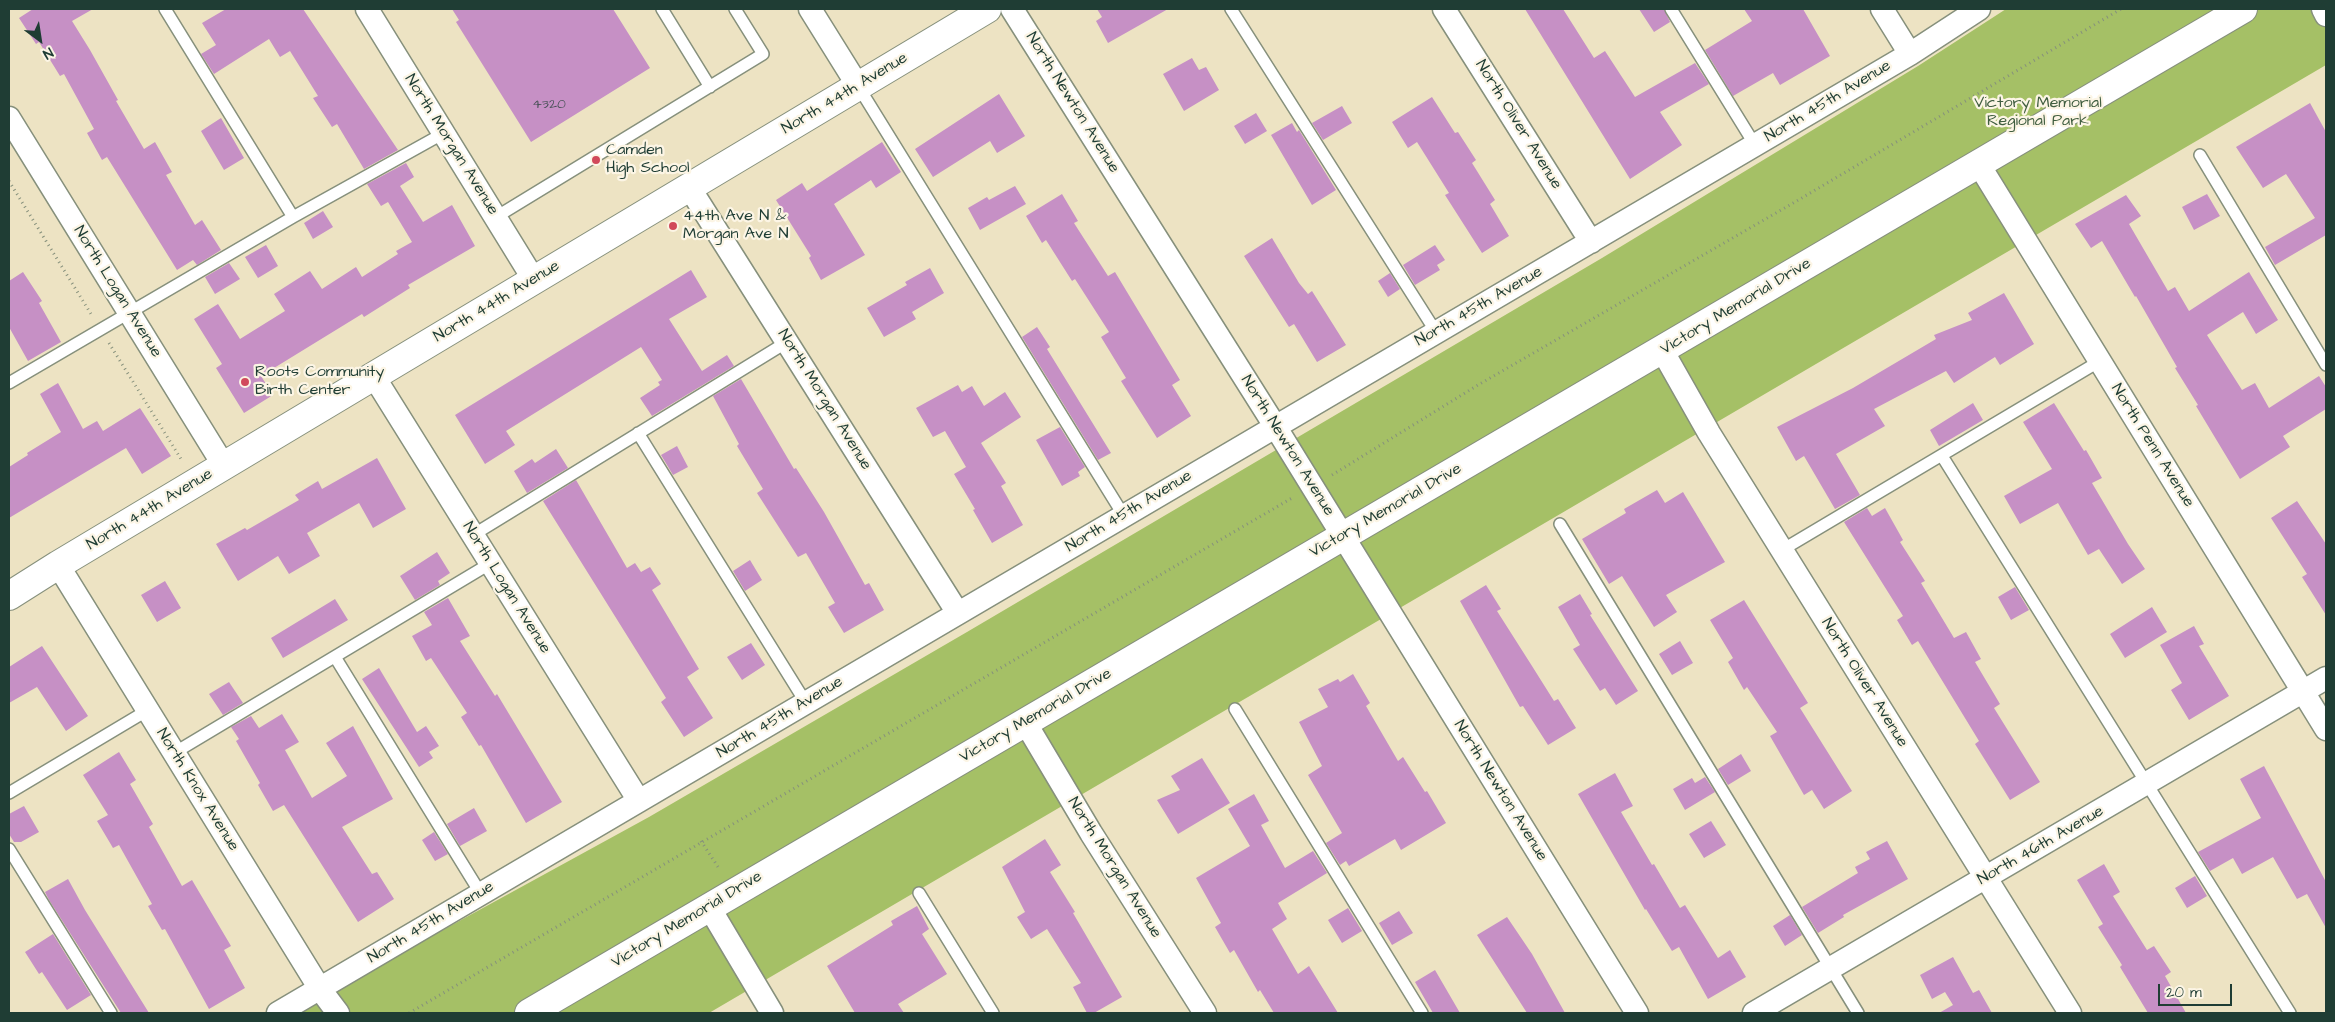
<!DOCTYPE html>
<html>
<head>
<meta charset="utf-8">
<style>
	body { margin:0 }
	#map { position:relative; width:2335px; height:1022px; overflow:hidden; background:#ede3c3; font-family:"Architects Daughter",sans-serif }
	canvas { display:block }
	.frame { position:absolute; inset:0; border:10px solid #1f3d34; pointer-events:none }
	.north { position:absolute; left:15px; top:15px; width:50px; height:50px; -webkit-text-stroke:4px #fcf5e5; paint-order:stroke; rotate:149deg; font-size:14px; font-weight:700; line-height:20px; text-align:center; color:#1f3d34 }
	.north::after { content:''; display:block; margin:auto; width:18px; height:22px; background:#1f3d34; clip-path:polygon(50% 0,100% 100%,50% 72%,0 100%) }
	.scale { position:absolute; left:2158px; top:984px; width:74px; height:22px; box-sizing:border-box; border:2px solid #1f3d34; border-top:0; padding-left:6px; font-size:15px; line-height:18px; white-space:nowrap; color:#1f3d34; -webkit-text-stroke:4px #fcf5e5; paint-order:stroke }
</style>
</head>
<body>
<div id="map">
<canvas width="2335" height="1022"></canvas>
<div class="frame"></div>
<div class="north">N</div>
<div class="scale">20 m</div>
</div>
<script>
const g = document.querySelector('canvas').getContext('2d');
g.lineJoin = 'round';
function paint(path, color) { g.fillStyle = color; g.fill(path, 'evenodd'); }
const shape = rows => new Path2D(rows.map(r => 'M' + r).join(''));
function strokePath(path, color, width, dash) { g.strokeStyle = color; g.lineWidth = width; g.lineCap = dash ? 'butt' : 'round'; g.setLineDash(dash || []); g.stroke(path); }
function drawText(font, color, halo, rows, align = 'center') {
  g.font = font + ' "Architects Daughter",sans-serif'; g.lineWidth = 4.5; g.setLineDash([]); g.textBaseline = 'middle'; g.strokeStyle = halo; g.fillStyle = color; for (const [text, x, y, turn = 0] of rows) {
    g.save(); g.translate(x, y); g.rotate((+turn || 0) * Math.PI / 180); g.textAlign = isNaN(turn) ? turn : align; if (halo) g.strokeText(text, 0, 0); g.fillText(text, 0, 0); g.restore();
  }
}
const green = shape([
	[2006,9,2326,9,2326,65,709,1013,295,1013,326,994,649,817,967,632,1602,258,1918,66]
]);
const building = shape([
	[33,9,93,9,72,21,90,50,118,100,116,101,144,149,155,142,172,172,166,175,195,225,202,220,221,250,197,265,193,260,177,270,107,157,102,160,87,133,94,129,64,74,60,76,39,42,36,44,19,18],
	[226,9,303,9,398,150,364,169,337,124,332,127,313,98,318,96,290,51,280,57,269,39,214,74,201,54,216,45,202,23],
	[452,9,613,9,650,68,531,142,456,22,459,20],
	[1097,9,1168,9,1108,43,1096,21,1102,17],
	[1525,9,1563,9,1594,58,1605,51,1635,97,1695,63,1709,84,1660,112,1682,145,1630,179],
	[1639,9,1664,9,1670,22,1654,32],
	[1744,9,1803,9,1830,56,1780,85,1773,73,1733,96,1705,50,1752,21],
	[1192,58,1199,70,1206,67,1219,90,1184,111,1163,74],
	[999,94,1025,136,997,153,990,141,933,177,915,149],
	[1432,97,1455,133,1458,132,1476,160,1472,163,1495,200,1490,204,1509,236,1482,253,1445,195,1449,193,1417,142,1408,148,1392,122],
	[2310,103,2326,132,2326,235,2275,265,2265,247,2315,218,2286,174,2263,188,2236,147],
	[1342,106,1352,123,1323,140,1312,123],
	[1256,113,1267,131,1245,144,1234,126],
	[221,118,244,158,224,170,201,131],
	[1292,123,1297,132,1299,130,1336,190,1312,205,1271,135],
	[882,142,901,172,876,188,871,180,834,204,865,255,821,280,809,258,811,256,776,200,802,183,807,191],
	[406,163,414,177,400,186,423,222,452,205,475,246,408,285,410,288,364,317,362,314,261,376,273,395,244,413,216,368,222,364,194,319,218,304,240,339,285,311,274,294,310,271,322,289,356,267,362,277,398,254,396,251,412,242,388,202,381,206,367,184],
	[1015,186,1026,204,980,230,968,208,987,197,989,200],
	[1062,194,1078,221,1074,223,1108,276,1115,272,1180,380,1172,385,1191,416,1157,438,1121,381,1126,378,1101,337,1109,332,1075,279,1072,281,1046,240,1042,243,1026,216],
	[2207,194,2220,216,2194,230,2182,207],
	[2126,195,2141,216,2129,224,2168,291,2175,287,2189,311,2249,272,2278,320,2256,334,2243,312,2207,335,2242,390,2255,383,2269,408,2319,376,2326,387,2326,409,2283,436,2290,447,2240,479,2196,406,2198,405,2175,368,2177,367,2136,296,2135,297,2102,241,2091,248,2075,224],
	[323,211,333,227,313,239,304,223],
	[1272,238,1299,283,1308,294,1312,291,1346,345,1317,362,1294,324,1289,327,1244,256],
	[266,245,278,266,258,278,245,257],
	[1435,245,1445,260,1437,265,1440,270,1415,285,1403,265],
	[229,263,240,279,215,294,205,277],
	[930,268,944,293,912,312,916,319,884,337,867,308,907,285,905,282],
	[691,270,707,297,669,319,702,371,727,355,734,366,652,416,640,398,660,385,658,382,662,380,641,347,506,431,515,445,485,464,455,415],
	[23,272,42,301,39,303,61,342,28,361,9,327,9,281],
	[1390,273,1400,289,1388,297,1378,281],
	[2004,293,2034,344,2000,365,1995,357,1954,383,1946,371,1874,409,1885,426,1836,454,1860,495,1835,509,1804,456,1796,461,1777,427,1853,388,1936,339,1934,335,1972,320,1968,313],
	[1037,327,1050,347,1047,349,1111,453,1098,460,1022,337],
	[741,379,794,469,796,468,824,512,865,585,869,583,884,610,844,633,828,607,835,603,806,553,798,557,757,493,763,489,737,446,739,444,713,396],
	[58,383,83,429,97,421,103,431,140,408,171,456,142,474,126,448,9,518,9,467,28,455,27,453,61,432,40,394],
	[958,385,962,392,972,386,984,406,1005,392,1021,417,981,443,1006,483,1001,486,1023,525,992,543,973,510,975,509,954,474,966,467,945,431,933,437,916,408],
	[1973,403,1983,420,1939,446,1930,430],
	[2054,403,2084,451,2086,450,2102,478,2092,483,2128,544,2145,569,2122,584,2099,549,2088,555,2058,503,2020,524,2004,496,2052,469,2023,422],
	[1060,427,1085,467,1078,472,1080,476,1062,486,1036,440],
	[677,446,688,467,673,475,661,455],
	[556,449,568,468,527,493,514,471,532,459,535,463],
	[377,458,406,509,373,528,359,503,307,533,320,556,289,574,278,556,238,581,216,544,245,528,247,530,299,500,295,495,318,481,322,489],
	[576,480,627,568,635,563,641,572,650,567,661,584,652,590,699,669,687,677,713,718,684,737,661,702,666,698,543,501],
	[1657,490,1665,503,1683,492,1725,562,1666,595,1677,612,1654,627,1622,576,1609,584,1582,539,1626,513,1624,509],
	[2297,501,2326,544,2326,615,2302,577,2307,574,2271,518],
	[1867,508,1872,516,1885,508,1903,540,1900,542,1925,581,1921,583,1954,638,1966,632,1981,659,1975,662,2000,704,1994,708,2040,782,2010,800,1975,744,1979,741,1918,641,1912,645,1897,620,1903,616,1844,522],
	[437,552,450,573,438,581,440,585,415,600,400,576],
	[750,560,762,580,745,591,733,571],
	[165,581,181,608,157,622,141,595],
	[1486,585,1501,609,1497,611,1532,666,1554,701,1558,699,1576,728,1548,745,1523,706,1520,707,1460,601],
	[2015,587,2029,610,2011,620,1998,597],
	[1580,594,1592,614,1590,615,1638,691,1616,705,1605,688,1600,691,1573,649,1580,645,1558,607],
	[448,598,470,636,460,641,495,696,497,694,562,802,526,823,481,745,479,746,461,717,467,713,431,658,426,661,412,636,432,625,424,612],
	[335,599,348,620,283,658,271,638],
	[1744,600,1808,703,1800,708,1852,791,1824,809,1812,790,1804,795,1770,736,1777,732,1747,687,1744,690,1728,662,1733,658,1710,620],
	[2152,607,2167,632,2125,658,2110,634],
	[2194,626,2204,644,2199,646,2229,696,2189,720,2171,690,2182,683,2160,645],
	[1680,641,1693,663,1672,675,1659,654],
	[751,643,765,665,742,680,727,657],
	[42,646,88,716,66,731,37,687,9,703,9,667],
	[379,668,417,732,426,726,439,746,429,752,433,758,419,767,362,679],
	[1353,674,1370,703,1366,706,1398,761,1403,757,1425,792,1427,791,1446,823,1401,850,1395,839,1349,866,1346,861,1340,865,1326,843,1342,833,1308,775,1322,766,1299,722,1328,707,1318,689,1338,679,1340,682],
	[229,682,243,703,223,715,209,694],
	[282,714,299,742,285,750,312,798,347,776,326,743,353,726,393,799,342,827,372,874,377,872,394,899,358,922,284,805,273,811,258,785,260,783,236,741,239,739,231,727,251,716,259,728],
	[119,752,136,780,130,784,153,824,149,827,182,886,192,880,231,946,224,950,245,988,209,1009,165,929,162,930,148,906,152,904,119,845,113,848,97,821,108,815,83,775],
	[1741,754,1751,771,1728,785,1718,769],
	[1202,758,1230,803,1178,834,1157,800,1180,790,1171,776],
	[2264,766,2326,882,2326,928,2307,894,2297,899,2273,857,2242,874,2233,858,2210,871,2198,852,2261,818,2240,779],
	[1615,773,1633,806,1621,812,1652,865,1654,864,1680,908,1685,905,1718,958,1730,950,1746,977,1708,999,1679,947,1672,951,1646,909,1645,910,1578,794],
	[1705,777,1715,792,1685,810,1673,789,1692,778,1695,783],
	[1254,794,1269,821,1261,825,1285,868,1313,851,1327,873,1278,903,1287,919,1272,929,1298,974,1309,966,1338,1013,1274,1013,1260,990,1258,992,1234,950,1230,953,1215,927,1221,923,1196,878,1250,846,1228,809],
	[24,806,39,832,21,842,14,842,9,834,9,814],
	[474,808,487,831,460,846,447,824],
	[1711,821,1726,845,1704,858,1689,834],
	[434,832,448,854,435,861,422,840],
	[1045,839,1061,865,1050,872,1075,912,1073,913,1122,997,1094,1013,1087,1013,1073,987,1081,983,1047,929,1031,939,1017,917,1025,912,1002,867],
	[1887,841,1908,879,1843,915,1844,917,1818,933,1802,907,1858,873,1855,867,1870,859,1866,852],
	[2104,864,2120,892,2113,896,2147,950,2154,946,2171,972,2165,976,2186,1013,2148,1013,2120,967,2122,965,2098,927,2103,924,2077,880],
	[2195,876,2207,896,2187,908,2175,888],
	[68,879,85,910,149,1013,121,1013,49,900,45,892],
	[917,906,929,929,922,934,947,974,898,1004,904,1013,855,1013,827,966,893,925,891,921],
	[1348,908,1362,931,1342,943,1328,920],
	[1399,911,1413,933,1392,945,1379,923],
	[1790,915,1802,935,1785,946,1773,926],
	[1507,917,1532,954,1565,1013,1527,1013,1477,935],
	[53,934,91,995,67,1010,42,972,39,974,25,952],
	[1953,957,1973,993,1979,990,1992,1013,1939,1013,1953,1005,1945,992,1932,999,1920,975],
	[1435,970,1460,1013,1433,1013,1415,982]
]);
const path = shape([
	[9,181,91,314],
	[109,343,181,459],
	[1332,475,1478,385,1795,202,2121,9],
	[701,841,720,870],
	[409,1013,1292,498]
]);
const service = shape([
	[165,9,293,217],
	[662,9,710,87],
	[1231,9,1436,332],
	[1671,9,1755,145],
	[858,86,1124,516],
	[2200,155,2326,365],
	[496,217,763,54,735,9],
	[9,383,293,217,444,133],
	[638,433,806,703],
	[1942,456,2290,1013],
	[1560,524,1858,1013],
	[473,535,787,342],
	[1782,550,2100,361],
	[335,657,481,894],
	[1235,709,1422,1013],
	[174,753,491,563],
	[9,793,148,710],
	[9,849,111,1013],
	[919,893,993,1013]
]);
const minor = shape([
	[367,9,534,280],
	[810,9,858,86],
	[1012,9,1275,426,1637,1013],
	[1444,9,1591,242],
	[1882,9,1910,54],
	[2323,9,2326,15],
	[9,118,224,466],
	[1978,163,2326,729],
	[689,187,954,607,956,614],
	[1662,350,1709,433,2070,1013],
	[373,375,639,801],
	[58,565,320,989,338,1013],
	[1025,722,1091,833,1205,1013],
	[709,907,772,1013],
	[278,1013,1755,145,1910,54,1979,9],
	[1754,1013,2326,678]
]);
const tertiary = shape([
	[9,596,58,565,987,9],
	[529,1013,2243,9]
]);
const markers = [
	[596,160,5,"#d1495b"],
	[673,226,5,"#d1495b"],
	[245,382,5,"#d1495b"]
];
const numberNames = [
	["4320",549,105]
];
const streetNames = [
	["North 44th Avenue",845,94,-31],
	["North 45th Avenue",1828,102,-31],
	["North Newton Avenue",1072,103,58],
	["North Oliver Avenue",1518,125,58],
	["North Morgan Avenue",451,145,58],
	["North Logan Avenue",117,292,58],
	["North 44th Avenue",497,302,-31],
	["North 45th Avenue",1479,307,-30],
	["Victory Memorial Drive",1736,307,-31],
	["North Morgan Avenue",824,400,58],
	["North Newton Avenue",1287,446,58],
	["North Penn Avenue",2152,446,58],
	["North 44th Avenue",150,510,-31],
	["Victory Memorial Drive",1386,511,-30],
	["North 45th Avenue",1129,512,-31],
	["North Logan Avenue",506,588,58],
	["North Oliver Avenue",1864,683,58],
	["Victory Memorial Drive",1036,716,-30],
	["North 45th Avenue",780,718,-31],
	["North Knox Avenue",197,790,58],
	["North Newton Avenue",1500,791,58],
	["North 46th Avenue",2041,846,-30],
	["North Morgan Avenue",1114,868,58],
	["Victory Memorial Drive",687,920,-31],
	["North 45th Avenue",431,923,-31]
];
const parkNames = [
	["Victory Memorial",2038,104],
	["Regional Park",2038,122]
];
const poiNames = [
	["Camden",606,151],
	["High School",606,169],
	["44th Ave N &",683,217],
	["Morgan Ave N",683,235],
	["Roots Community",255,373],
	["Birth Center",255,391]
];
paint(green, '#a5c066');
paint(building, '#c690c5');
strokePath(service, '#86907c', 14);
strokePath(minor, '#86907c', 25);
strokePath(tertiary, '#86907c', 30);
strokePath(path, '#86907c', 3, [1, 4]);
strokePath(service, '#fff', 11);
strokePath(minor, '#fff', 22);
strokePath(tertiary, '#fff', 28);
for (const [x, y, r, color] of markers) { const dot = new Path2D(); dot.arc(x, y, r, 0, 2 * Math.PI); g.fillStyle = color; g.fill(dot); strokePath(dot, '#fcf5e5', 2); }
drawText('14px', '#495258', null, numberNames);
drawText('16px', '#1f3d34', '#fcf5e5', streetNames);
drawText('16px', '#405e40', '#fcf5e5', parkNames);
drawText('16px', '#1f3d34', '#fcf5e5', poiNames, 'left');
</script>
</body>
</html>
